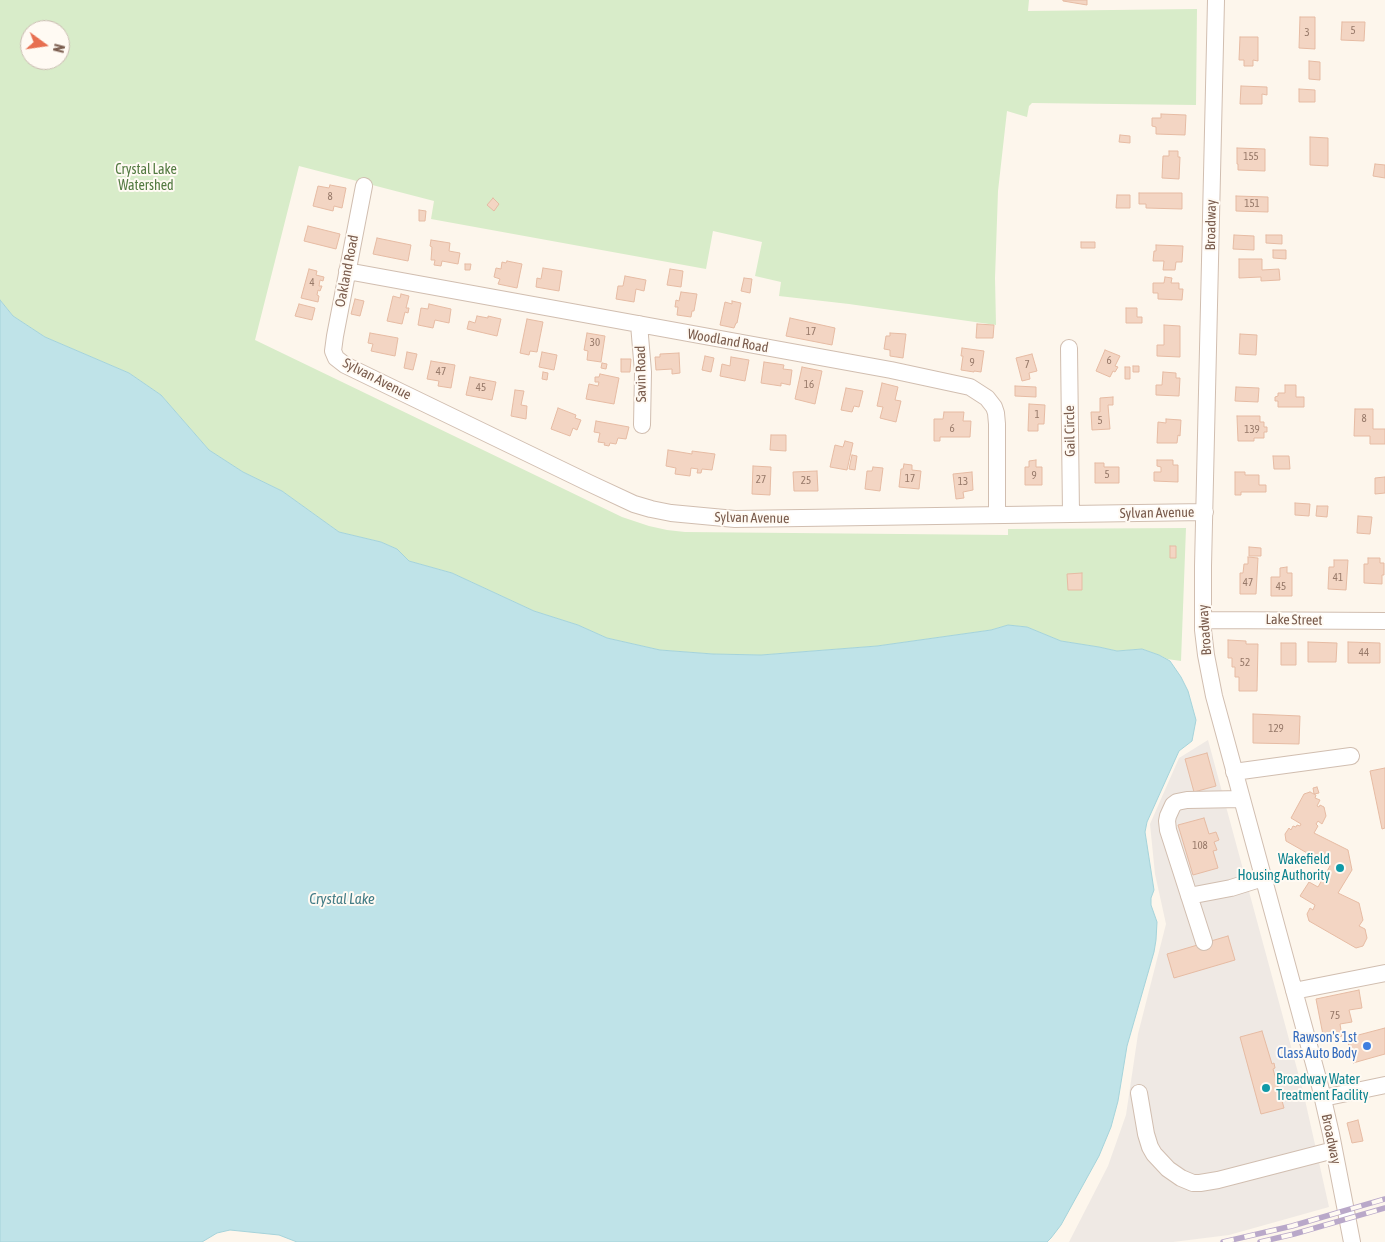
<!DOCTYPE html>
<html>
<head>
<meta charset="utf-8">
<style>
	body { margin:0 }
	#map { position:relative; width:1385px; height:1242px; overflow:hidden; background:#fdf6ec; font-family:"Asap Condensed",sans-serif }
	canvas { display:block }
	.north { position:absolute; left:20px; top:20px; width:50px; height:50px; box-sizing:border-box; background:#fffaf3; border:1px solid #cabbb1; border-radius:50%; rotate:104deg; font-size:14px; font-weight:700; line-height:20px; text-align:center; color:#7a5c4d }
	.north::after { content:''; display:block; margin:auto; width:18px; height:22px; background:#e76f51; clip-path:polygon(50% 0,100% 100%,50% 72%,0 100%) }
</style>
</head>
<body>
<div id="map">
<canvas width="1385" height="1242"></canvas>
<div class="north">N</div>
</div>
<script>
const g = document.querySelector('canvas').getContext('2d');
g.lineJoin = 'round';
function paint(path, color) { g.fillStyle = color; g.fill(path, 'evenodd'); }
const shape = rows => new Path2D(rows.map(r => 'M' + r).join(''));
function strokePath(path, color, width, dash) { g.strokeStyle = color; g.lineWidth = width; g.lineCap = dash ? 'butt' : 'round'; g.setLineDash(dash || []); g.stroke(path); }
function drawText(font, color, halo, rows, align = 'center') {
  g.font = font + ' "Asap Condensed",sans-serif'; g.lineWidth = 4; g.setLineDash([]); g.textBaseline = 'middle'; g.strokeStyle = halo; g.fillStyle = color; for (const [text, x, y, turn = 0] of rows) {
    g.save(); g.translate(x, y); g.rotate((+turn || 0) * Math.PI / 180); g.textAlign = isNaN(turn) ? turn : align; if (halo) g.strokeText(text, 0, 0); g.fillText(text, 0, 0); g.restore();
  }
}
const industrial = shape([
	[1208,740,1303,1091,1329,1207,1229,1235,1173,1242,1069,1242,1108,1166,1126,1115,1138,1034,1166,924,1155,874,1150,824,1179,758]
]);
const green = shape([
	[0,0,1029,0,1028,11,1197,9,1196,105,1032,103,1029,106,1027,117,1007,111,998,191,995,278,996,325,849,304,779,296,781,282,755,276,762,242,713,231,706,269,431,219,434,201,299,166,255,340,622,517,649,526,667,530,685,532,1008,535,1008,529,1186,528,1181,661,1167,659,1159,655,1142,649,1117,651,1099,647,1061,641,1027,627,1008,625,991,630,877,646,761,655,713,654,660,650,607,638,578,625,534,611,452,573,409,561,397,549,381,542,339,532,282,491,243,472,209,450,161,395,129,373,45,337,13,316,0,300],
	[30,30,60,30,60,60,30,60]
]);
const water = shape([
	[0,300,13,316,45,337,129,373,161,395,209,450,243,472,282,491,339,532,381,542,397,549,409,561,452,573,534,611,578,625,607,638,660,650,713,654,761,655,877,646,991,630,1008,625,1027,627,1061,641,1099,647,1117,651,1142,649,1159,655,1170,661,1181,677,1188,691,1196,720,1192,741,1179,751,1147,822,1145,832,1154,890,1151,898,1151,905,1157,922,1156,940,1154,952,1127,1046,1118,1101,1111,1127,1099,1156,1061,1225,1051,1238,1047,1242,297,1242,279,1235,230,1230,217,1233,202,1242,0,1242,0,300]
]);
const building = shape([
	[1063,0,1087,0,1087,5,1063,1,1063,0],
	[1300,17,1315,17,1315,49,1299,48,1300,17],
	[1342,22,1365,22,1364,41,1341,40,1342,22],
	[1240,37,1258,37,1258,61,1253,60,1253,66,1244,66,1244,60,1239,60,1240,37],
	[1309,61,1320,62,1320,80,1309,79,1309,61],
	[1241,86,1267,87,1267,95,1262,94,1262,104,1240,104,1241,86],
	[1299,89,1315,90,1315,102,1299,102,1299,89],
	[1161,114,1186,115,1185,135,1156,134,1156,127,1152,126,1152,118,1161,118,1161,114],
	[1120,135,1130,136,1130,143,1119,142,1120,135],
	[1310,137,1328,138,1328,166,1310,165,1310,137],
	[1237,148,1265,149,1265,171,1238,170,1238,164,1237,164,1237,148],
	[1169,151,1178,151,1178,157,1180,157,1179,179,1162,178,1163,156,1169,156,1169,151],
	[1375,164,1385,165,1385,178,1373,176,1375,164],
	[330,185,346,188,342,208,334,206,333,211,313,206,318,186,329,188,330,185],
	[1139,193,1182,193,1182,209,1146,208,1146,204,1139,204,1139,193],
	[1117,195,1130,195,1130,208,1116,208,1117,195],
	[1236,196,1268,197,1268,212,1236,211,1236,196],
	[493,198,499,204,494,211,487,205,493,198],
	[419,210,426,211,425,221,419,221,419,210],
	[308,226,340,234,336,249,304,241,308,226],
	[1234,235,1254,236,1254,250,1233,249,1234,235],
	[1266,235,1282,235,1282,244,1266,243,1266,235],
	[377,238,411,245,408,261,373,254,377,238],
	[431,240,450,243,449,251,460,253,458,264,442,261,441,266,434,265,435,260,431,260,432,247,430,246,431,240],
	[1081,242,1095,242,1095,248,1081,248,1081,242],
	[1156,245,1183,246,1182,262,1176,262,1175,270,1163,270,1164,261,1153,261,1154,251,1156,251,1156,245],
	[1273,250,1286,250,1286,259,1273,258,1273,250],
	[1239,259,1262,259,1262,270,1279,269,1280,280,1261,281,1261,277,1239,278,1239,259],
	[507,261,522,264,517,288,498,284,500,279,494,277,496,268,501,269,502,262,506,263,507,261],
	[465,264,471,264,470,270,465,270,465,264],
	[543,268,562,271,559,291,536,287,537,278,541,279,543,268],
	[309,269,317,271,316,275,324,277,323,281,320,280,319,286,322,286,320,291,318,290,317,295,319,296,318,302,301,298,309,269],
	[670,269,683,271,681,287,667,285,670,269],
	[625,276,646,280,644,291,636,289,634,302,616,299,618,286,623,286,625,276],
	[1165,277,1172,278,1171,283,1179,283,1179,289,1183,289,1182,300,1158,299,1158,293,1153,293,1153,283,1164,283,1165,277],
	[744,278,752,279,750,293,741,291,744,278],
	[681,292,697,294,694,311,692,311,691,317,677,315,678,307,675,307,676,300,679,301,681,292],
	[401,294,409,296,406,308,409,308,408,313,405,312,402,324,387,321,393,296,400,298,401,294],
	[355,299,364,301,360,316,351,314,355,299],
	[732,301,741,303,737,323,736,323,734,328,720,325,725,302,732,304,732,301],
	[299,304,315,308,312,320,295,316,299,304],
	[429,304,451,309,449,323,435,320,433,328,418,325,421,308,428,309,429,304],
	[1126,308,1137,308,1137,317,1142,317,1142,323,1126,323,1126,308],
	[477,316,488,318,488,316,501,319,497,336,467,329,469,321,475,323,477,316],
	[790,318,835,328,832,345,786,336,790,318],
	[527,319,543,322,537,352,530,351,529,355,520,353,527,319],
	[977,324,994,325,993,338,976,338,977,324],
	[1164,325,1180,326,1180,357,1157,356,1157,345,1164,345,1164,325],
	[370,333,398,338,395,356,371,351,373,344,368,343,370,333],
	[587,333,605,336,601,362,587,360,588,351,584,350,587,333],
	[890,333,906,334,903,358,890,356,890,350,884,349,886,336,890,336,890,333],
	[1240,334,1257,335,1256,355,1239,354,1240,334],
	[962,348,984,351,981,372,974,371,974,372,961,370,963,356,961,356,962,348],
	[1105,350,1120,356,1115,366,1118,367,1115,372,1113,371,1110,377,1096,371,1105,350],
	[407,352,417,354,413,370,404,368,407,352],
	[542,352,557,355,554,370,539,367,542,352],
	[679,353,680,373,672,374,672,369,656,370,655,357,660,357,660,354,679,353],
	[1032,354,1037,371,1029,373,1030,379,1022,381,1016,358,1032,354],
	[705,356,714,358,711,372,702,370,705,356],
	[731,357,749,360,745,381,720,376,722,364,730,366,731,357],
	[621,359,631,359,630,372,621,372,621,359],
	[431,361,455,365,451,388,438,386,439,381,427,379,431,361],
	[764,362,784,365,783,369,792,370,790,385,781,383,781,386,761,383,764,362],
	[602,363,607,364,606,369,601,368,602,363],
	[1133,366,1139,366,1139,372,1133,372,1133,366],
	[802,367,822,371,815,404,795,399,802,367],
	[1125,367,1130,367,1130,379,1125,379,1125,367],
	[543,372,548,373,547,380,542,379,543,372],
	[1163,372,1176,373,1176,378,1180,378,1179,396,1156,395,1156,385,1162,385,1163,372],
	[600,374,619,378,614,404,586,399,589,384,598,386,599,382,595,382,595,377,599,377,600,374],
	[470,377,496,382,492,400,466,395,470,377],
	[882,383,898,387,895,400,901,401,896,422,880,418,883,407,877,406,882,383],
	[1285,385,1296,385,1296,397,1304,397,1304,407,1278,407,1278,401,1275,401,1275,397,1278,396,1278,393,1285,393,1285,385],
	[1015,386,1036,387,1036,397,1015,396,1015,386],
	[1236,387,1259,388,1258,402,1235,401,1236,387],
	[846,388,863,391,859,407,854,406,852,412,841,410,846,388],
	[515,390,524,391,521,405,527,406,526,419,511,416,515,390],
	[1113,397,1113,405,1108,405,1110,429,1092,430,1091,412,1100,412,1100,398,1113,397],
	[1029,404,1045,405,1044,424,1038,424,1038,431,1028,431,1029,404],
	[558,408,576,415,575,418,581,420,577,430,573,428,570,436,551,429,558,408],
	[1355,409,1373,409,1373,429,1385,429,1385,444,1370,444,1370,436,1354,436,1355,409],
	[944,412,964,412,963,421,971,421,970,437,940,437,940,441,934,441,934,419,943,419,944,412],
	[1237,416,1260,416,1260,422,1264,422,1264,427,1267,427,1267,432,1264,432,1264,438,1254,438,1254,441,1238,441,1237,416],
	[1166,419,1181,420,1180,436,1178,435,1177,443,1157,443,1158,422,1166,423,1166,419],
	[596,421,629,427,626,439,618,438,616,444,610,443,609,446,604,445,605,443,598,442,600,433,594,432,596,421],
	[771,435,786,435,786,451,770,450,771,435],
	[845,441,853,443,847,470,830,467,835,445,843,447,845,441],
	[668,450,692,454,692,451,715,454,712,470,702,469,701,473,697,473,698,469,691,468,690,476,675,474,676,468,666,466,668,450],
	[852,455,857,456,855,470,849,469,852,455],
	[1273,456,1289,456,1290,469,1274,469,1273,456],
	[1036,460,1036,467,1042,467,1042,485,1025,485,1025,467,1029,467,1029,461,1036,460],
	[1157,460,1173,460,1173,465,1178,465,1178,482,1154,481,1154,472,1161,472,1161,467,1157,466,1157,460],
	[1095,463,1104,463,1104,467,1119,467,1119,483,1095,483,1095,463],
	[904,464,912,465,912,470,921,471,919,489,899,487,901,469,903,469,904,464],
	[753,466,771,467,770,495,752,494,753,466],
	[873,467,883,468,880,491,865,489,867,471,872,471,873,467],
	[817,471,818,491,794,491,793,472,817,471],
	[972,472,973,490,963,492,964,498,956,499,953,474,972,472],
	[1235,472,1245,472,1245,475,1259,475,1259,485,1266,485,1266,492,1241,492,1241,495,1235,495,1235,472],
	[1385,477,1385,493,1375,494,1375,478,1385,477],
	[1295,503,1310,504,1309,516,1295,515,1295,503],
	[1317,506,1328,506,1327,517,1316,516,1317,506],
	[1358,516,1372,517,1370,534,1357,533,1358,516],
	[1170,546,1176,546,1176,558,1170,558,1170,546],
	[1249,547,1261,548,1261,556,1249,556,1249,547],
	[1248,557,1258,558,1256,594,1240,594,1240,573,1243,573,1244,564,1248,564,1248,557],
	[1368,558,1380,558,1380,563,1384,563,1384,575,1382,575,1382,584,1364,583,1364,564,1368,564,1368,558],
	[1334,560,1348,560,1346,590,1328,589,1329,567,1334,567,1334,560],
	[1287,567,1287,573,1292,573,1292,596,1271,596,1271,577,1280,577,1280,568,1287,567],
	[1082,573,1082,590,1068,590,1067,574,1082,573],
	[1228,640,1246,641,1246,644,1258,644,1257,691,1239,691,1239,677,1235,677,1235,667,1232,667,1232,658,1228,658,1228,640],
	[1308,642,1337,643,1336,662,1308,662,1308,642],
	[1348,642,1380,643,1380,663,1348,663,1348,642],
	[1281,643,1296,643,1296,665,1281,665,1281,643],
	[1253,714,1300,716,1299,744,1253,743,1253,714],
	[1207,753,1216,786,1194,792,1185,759,1207,753],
	[1385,768,1385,828,1382,829,1370,771,1385,768],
	[1317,787,1319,793,1314,794,1313,788,1317,787],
	[1310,792,1316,795,1315,798,1320,800,1317,806,1319,807,1320,805,1324,807,1326,816,1322,824,1318,821,1316,824,1318,826,1314,833,1348,850,1352,870,1338,893,1359,903,1363,920,1359,926,1365,929,1367,938,1363,946,1356,948,1309,921,1307,914,1310,908,1313,910,1315,905,1300,896,1309,882,1318,887,1330,866,1286,841,1285,834,1289,828,1291,830,1293,826,1296,827,1297,825,1300,826,1301,824,1291,818,1304,794,1310,792],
	[1204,818,1209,834,1216,832,1219,840,1214,842,1217,850,1213,851,1218,868,1193,875,1178,825,1204,818],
	[1228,936,1235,960,1174,978,1167,954,1228,936],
	[1359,990,1362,1008,1349,1010,1352,1022,1340,1024,1342,1036,1324,1040,1316,999,1359,990],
	[1385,1028,1385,1054,1353,1063,1347,1038,1385,1028],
	[1262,1031,1272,1064,1274,1063,1275,1068,1273,1069,1284,1108,1261,1114,1240,1037,1262,1031],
	[1358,1120,1363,1141,1352,1143,1347,1123,1358,1120]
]);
const minor = shape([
	[1216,0,1203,566,1203,630,1206,655,1214,696,1320,1086,1331,1134,1352,1242],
	[364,186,335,336,333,351,336,358,345,365,589,483,634,504,651,509,671,513,735,519,1205,512],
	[347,271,891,370,970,387,987,398,994,407,996,413,997,424,997,515],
	[639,324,643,372,642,425],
	[1069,348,1071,514],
	[1203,620,1385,621],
	[1234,772,1351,756],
	[1189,896,1231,888,1263,878],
	[1204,942,1168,830,1167,821,1168,816,1173,805,1177,802,1187,800,1242,799],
	[1294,991,1385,973],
	[1139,1093,1146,1134,1150,1147,1154,1154,1168,1169,1181,1178,1193,1183,1200,1183,1218,1180,1334,1150],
	[1323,1098,1385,1085]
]);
const rail = shape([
	[1223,1242,1292,1226,1385,1199],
	[1260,1242,1294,1234,1385,1208]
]);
const markers = [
	[1340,868,5,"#0f9aa8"],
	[1367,1046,5,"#3f7fe0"],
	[1266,1088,5,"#0f9aa8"]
];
const numberNames = [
	["5",1353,31],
	["3",1307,33],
	["155",1251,157],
	["8",330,197],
	["151",1252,204],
	["4",312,283],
	["17",811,332],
	["30",595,343],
	["6",1109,361],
	["9",972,363],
	["7",1027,365],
	["47",441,372],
	["16",809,385],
	["45",481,388],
	["1",1037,415],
	["8",1364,419],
	["5",1100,421],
	["6",952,429],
	["139",1252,430],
	["5",1107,475],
	["9",1034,476],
	["17",910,479],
	["27",761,480],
	["25",806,481],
	["13",963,482],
	["41",1338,578],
	["47",1248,583],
	["45",1281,587],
	["44",1364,653],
	["52",1245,663],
	["129",1276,729],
	["108",1200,846],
	["75",1335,1016]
];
const parkNames = [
	["Crystal Lake",146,170],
	["Watershed",146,186]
];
const streetNames = [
	["Broadway",1211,225,-89],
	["Oakland Road",347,271,-79],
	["Woodland Road",728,341,10],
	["Savin Road",641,374,-91],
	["Sylvan Avenue",377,379,27],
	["Gail Circle",1070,431,-91],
	["Sylvan Avenue",1157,513,-1],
	["Sylvan Avenue",752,518,1],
	["Lake Street",1294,620,1],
	["Broadway",1205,630,-94],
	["Broadway",1331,1139,78]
];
const cultureNames = [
	["Wakefield",1330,860],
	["Housing Authority",1330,876],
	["Broadway Water",1276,1080,"left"],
	["Treatment Facility",1276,1096,"left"]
];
const shopNames = [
	["Rawson's 1st",1357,1038],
	["Class Auto Body",1357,1054]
];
const waterNames = [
	["Crystal Lake",342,899]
];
paint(industrial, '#efe9e4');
paint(green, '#d8ecc9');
paint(water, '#bfe3e8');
strokePath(water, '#a5d3da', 1);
paint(building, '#f3d5c3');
strokePath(building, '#e6bba3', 1);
strokePath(minor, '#d1beb0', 18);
strokePath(minor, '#fff', 16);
strokePath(rail, '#b9a8c9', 5.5);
strokePath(rail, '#fffaf3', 4, [11]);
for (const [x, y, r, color] of markers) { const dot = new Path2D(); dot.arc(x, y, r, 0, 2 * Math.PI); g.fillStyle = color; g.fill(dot); strokePath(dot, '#fffaf3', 2); }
drawText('11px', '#987a6a', null, numberNames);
drawText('14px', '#537a41', '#fffaf3', parkNames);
drawText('14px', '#7a5c4d', '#fffaf3', streetNames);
drawText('14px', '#0d838f', '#fffaf3', cultureNames, 'right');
drawText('14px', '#366cbe', '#fffaf3', shopNames, 'right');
drawText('italic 15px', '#437c86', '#fffaf3', waterNames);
</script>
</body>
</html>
